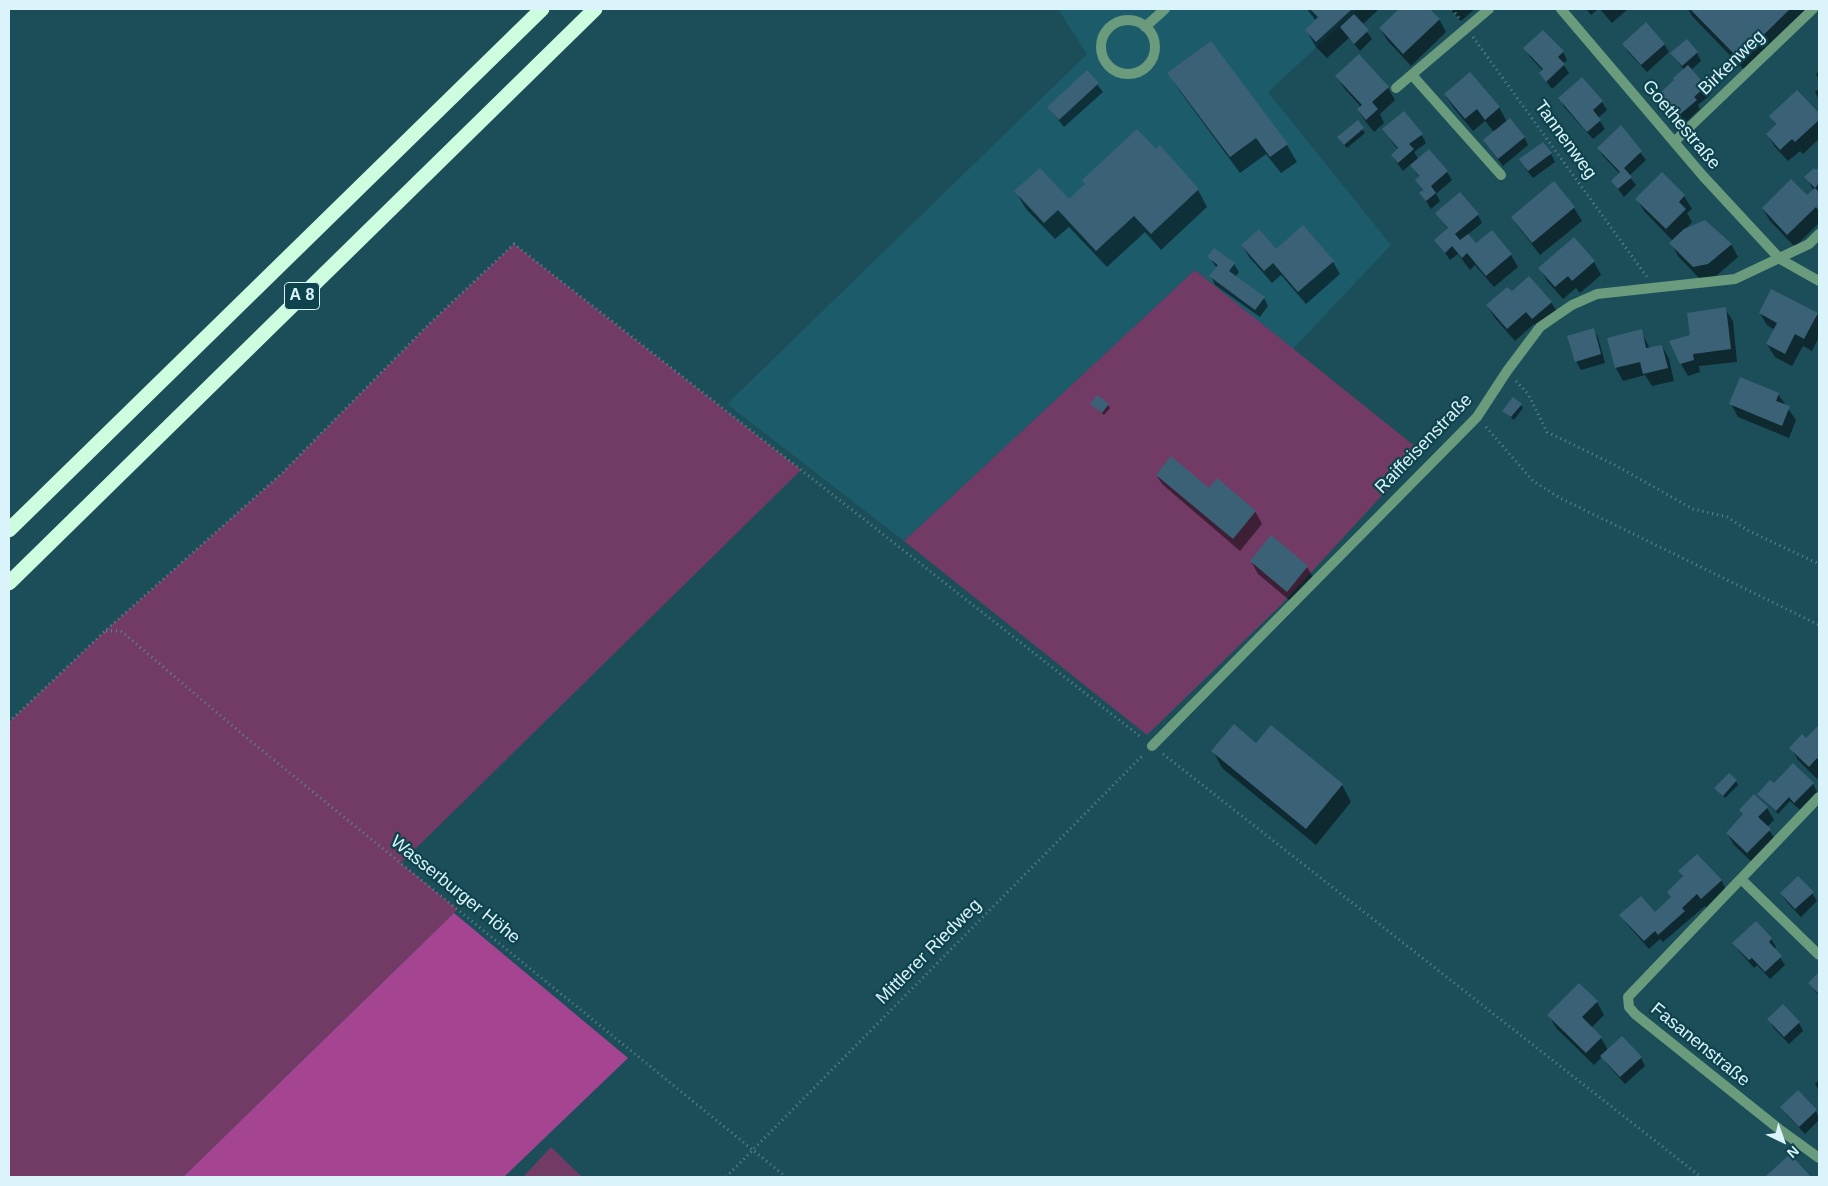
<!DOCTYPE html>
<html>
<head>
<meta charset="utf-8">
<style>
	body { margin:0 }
	#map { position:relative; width:1828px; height:1186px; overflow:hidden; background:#1b4e59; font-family:Helvetica,sans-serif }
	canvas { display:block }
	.frame { position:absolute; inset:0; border:10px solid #dbf4fb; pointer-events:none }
	.north { position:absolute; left:1758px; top:1116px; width:50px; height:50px; -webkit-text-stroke:4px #0e434e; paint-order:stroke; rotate:138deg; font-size:14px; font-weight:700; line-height:20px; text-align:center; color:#dbf4fb }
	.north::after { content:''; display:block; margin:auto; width:18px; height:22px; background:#dbf4fb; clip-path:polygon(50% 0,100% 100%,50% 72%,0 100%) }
</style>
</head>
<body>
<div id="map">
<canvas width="1828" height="1186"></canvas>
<div class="frame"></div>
<div class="north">N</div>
</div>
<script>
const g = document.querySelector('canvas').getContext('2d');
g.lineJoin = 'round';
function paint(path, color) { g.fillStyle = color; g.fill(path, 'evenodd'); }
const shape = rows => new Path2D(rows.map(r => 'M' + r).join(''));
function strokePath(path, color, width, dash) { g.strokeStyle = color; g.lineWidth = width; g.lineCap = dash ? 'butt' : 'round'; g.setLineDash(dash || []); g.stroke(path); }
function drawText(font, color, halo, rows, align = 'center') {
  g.font = font + ' Helvetica,sans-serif'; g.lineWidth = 4.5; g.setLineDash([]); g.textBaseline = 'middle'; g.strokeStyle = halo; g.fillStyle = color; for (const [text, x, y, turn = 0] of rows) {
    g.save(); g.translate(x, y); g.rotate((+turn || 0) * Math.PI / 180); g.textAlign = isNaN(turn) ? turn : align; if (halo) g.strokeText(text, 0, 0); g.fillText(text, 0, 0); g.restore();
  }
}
const built = shape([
	[1058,9,1358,9,1268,92,1391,245,1293,349,1195,270,904,541,727,404,1087,54]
]);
const green = shape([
	[514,244,801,470,401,863,457,909,454,913,183,1177,9,1177,9,722,105,631,281,474,430,323],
	[1195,270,1422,452,1282,604,1147,735,904,541],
	[551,1147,582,1177,523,1177]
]);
const forest = shape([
	[454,913,628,1058,504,1177,183,1177]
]);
const shadow = shape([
	[1307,9,1379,9,1362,25,1372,39,1360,51,1349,38,1327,58,1316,47,1306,30,1316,21],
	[1401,9,1429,9,1439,19,1446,32,1411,66,1388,41,1380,29],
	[1450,9,1475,9,1461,21],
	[1586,9,1598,9,1591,15],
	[1600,9,1628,9,1612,23],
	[1688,9,1818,9,1749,75,1692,16],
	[1211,42,1287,145,1297,162,1281,173,1266,154,1240,173,1179,90,1169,73],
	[1624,44,1664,44,1669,52,1647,72,1628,52],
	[1525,48,1563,52,1567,60,1563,64,1569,73,1552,89,1540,73,1543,71,1530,57],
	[1697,53,1701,61,1691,70,1705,87,1710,95,1698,105,1700,109,1684,124,1665,102,1661,94,1676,81,1684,70,1672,54],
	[1819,71,1819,80,1816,74],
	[1087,72,1103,92,1064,127,1048,107],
	[1336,76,1388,88,1395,100,1380,114,1384,123,1374,132,1366,122,1358,110,1361,107,1344,88],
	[1582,79,1602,102,1607,110,1598,118,1605,129,1593,139,1564,107,1560,98],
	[1819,89,1819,100,1815,92],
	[1797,92,1819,115,1819,139,1803,154,1800,151,1788,161,1775,147,1767,134,1776,126,1771,116],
	[1445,95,1499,107,1507,122,1524,137,1528,145,1503,166,1484,141,1494,132,1485,121,1473,131,1453,107],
	[1357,122,1365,133,1347,148,1341,141],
	[1621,127,1646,160,1629,176,1636,185,1624,197,1612,181,1620,174,1603,156,1598,148],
	[1384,130,1421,134,1426,143,1414,152,1419,160,1447,172,1452,180,1436,194,1440,201,1431,209,1421,193,1423,191,1416,180,1419,178,1411,164,1403,171,1397,163,1392,155,1398,150],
	[1551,154,1555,162,1533,178,1525,168],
	[1819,169,1819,223,1795,247,1770,221,1763,209,1807,197,1814,191,1806,177],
	[1662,174,1684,196,1692,209,1687,213,1692,222,1684,231,1731,244,1738,257,1716,276,1701,280,1678,256,1671,243,1673,241,1644,211,1637,199],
	[1554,183,1574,208,1582,221,1540,255,1520,229,1512,217],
	[1198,190,1207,207,1161,250,1145,232,1107,267,1069,227,1055,239,1026,209,1016,192,1069,201],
	[1437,213,1478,215,1482,223,1467,235,1475,245,1511,255,1518,267,1494,287,1475,265,1470,270,1458,254,1450,260,1436,240,1448,229],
	[1574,239,1594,262,1601,275,1580,293,1576,288,1563,299,1547,281,1540,268],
	[1242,245,1333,262,1340,274,1306,304,1281,275,1272,283,1249,257],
	[1209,257,1234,264,1239,272,1235,277,1264,298,1268,306,1260,317,1215,285,1211,276,1217,268],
	[1512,293,1551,302,1559,315,1540,331,1534,324,1515,341,1495,318,1487,306],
	[1725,309,1733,321,1737,362,1699,366,1700,372,1688,376,1681,364,1691,336],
	[1760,313,1817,314,1819,318,1819,337,1812,351,1803,346,1792,366,1775,357,1767,344,1775,330,1767,325],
	[1593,329,1598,337,1605,363,1581,370,1576,361],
	[1641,331,1650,349,1662,346,1669,359,1674,381,1652,386,1645,375,1623,381,1616,368,1609,339],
	[1778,394,1796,420,1789,438,1738,417,1731,404],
	[1092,404,1108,405,1110,408,1104,415],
	[1521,405,1523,408,1514,420,1504,411],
	[1157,476,1255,511,1262,524,1240,551,1162,484],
	[1251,561,1307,567,1314,579,1294,604,1258,574],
	[1819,727,1819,776,1817,779,1798,760,1791,748,1806,740],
	[1256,745,1342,785,1351,802,1316,845,1222,768,1213,751],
	[1736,781,1738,785,1725,798,1716,788],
	[1813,784,1817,792,1800,810,1790,801,1778,814,1761,797,1778,789],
	[1767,808,1774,820,1767,827,1777,842,1755,865,1734,845,1727,833,1744,815,1741,810],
	[1680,872,1721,880,1728,893,1709,911,1705,906,1663,942,1660,939,1649,949,1626,923,1621,915,1655,914,1672,898,1668,892,1683,878],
	[1781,893,1812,893,1817,901,1801,917,1786,901],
	[1756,922,1771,939,1776,947,1774,949,1785,965,1770,979,1757,965,1754,968,1739,951,1734,943],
	[1819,973,1819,996,1809,983],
	[1597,1002,1604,1015,1591,1028,1601,1038,1608,1050,1641,1058,1645,1066,1625,1084,1607,1064,1602,1057,1594,1065,1556,1028,1549,1015],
	[1769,1019,1799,1023,1803,1031,1789,1044,1773,1027],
	[1819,1080,1819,1091,1815,1084],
	[1782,1107,1816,1111,1819,1120,1805,1134,1787,1115]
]);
const building = shape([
	[1310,9,1352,9,1316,42,1305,30,1318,17],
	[1399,9,1430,9,1440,19,1403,54,1379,28],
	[1690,9,1790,9,1739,59],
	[1354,14,1369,30,1354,44,1340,27],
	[1646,22,1665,44,1641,65,1622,44],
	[1543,30,1564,51,1558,57,1565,64,1546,82,1539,73,1543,69,1523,48],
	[1687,39,1698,52,1682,66,1670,53],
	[1211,41,1288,144,1270,157,1256,138,1230,157,1167,73],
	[1359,54,1389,87,1372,102,1378,109,1366,120,1357,109,1362,105,1335,76],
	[1688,65,1706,86,1694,97,1697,100,1678,116,1659,94,1674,80,1673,78],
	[1087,70,1099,83,1059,120,1047,107],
	[1470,72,1500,107,1485,120,1477,109,1465,119,1444,94],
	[1582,77,1603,101,1593,110,1601,120,1587,132,1558,98],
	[1797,90,1819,113,1819,120,1795,142,1792,139,1780,150,1766,134,1776,124,1769,116],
	[1404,111,1423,134,1409,144,1414,149,1398,163,1391,155,1398,148,1382,129],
	[1510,118,1525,137,1498,159,1483,140],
	[1358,120,1364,128,1344,145,1337,137],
	[1621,125,1642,151,1624,168,1632,177,1618,189,1611,181,1620,172,1597,148],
	[1137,129,1156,149,1160,145,1199,189,1151,234,1134,216,1096,251,1058,210,1044,223,1014,191,1040,168,1069,199,1085,184,1082,180],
	[1543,142,1552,153,1528,171,1519,159],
	[1429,149,1448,171,1431,186,1436,193,1426,201,1419,193,1423,190,1415,180,1419,176,1410,165],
	[1819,167,1819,183,1815,188,1804,177,1814,168,1816,170],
	[1662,172,1685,195,1679,202,1686,209,1666,229,1635,199],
	[1791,179,1807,195,1815,188,1819,192,1819,211,1816,207,1787,235,1762,208],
	[1554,181,1575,207,1532,243,1511,217],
	[1460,192,1479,214,1455,234,1460,240,1468,234,1476,243,1492,230,1512,254,1486,276,1467,253,1462,258,1452,246,1445,253,1434,240,1448,228,1435,213],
	[1705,220,1732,244,1708,264,1693,267,1669,243,1684,229],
	[1303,225,1334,261,1298,292,1273,263,1264,271,1241,245,1259,229,1276,249],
	[1574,237,1595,261,1572,281,1568,276,1555,287,1538,268],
	[1214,248,1235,263,1229,271,1265,297,1255,310,1209,276,1218,265,1207,257],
	[1529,276,1552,302,1532,319,1526,312,1507,329,1486,305,1507,287,1512,291],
	[1771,289,1818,313,1804,339,1795,334,1785,354,1766,344,1777,323,1759,313],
	[1726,307,1731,349,1693,354,1694,360,1680,364,1669,341,1690,335,1687,313],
	[1594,328,1601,354,1575,362,1567,336],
	[1642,329,1646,348,1662,345,1668,368,1643,374,1640,362,1615,368,1607,338],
	[1740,377,1779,393,1776,401,1790,406,1782,426,1729,404],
	[1097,395,1109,404,1102,413,1090,404],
	[1513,397,1522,404,1511,417,1502,411],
	[1171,456,1209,488,1217,478,1256,511,1233,539,1156,475],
	[1271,535,1308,566,1287,592,1250,561],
	[1234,724,1256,743,1271,725,1343,784,1306,829,1211,751],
	[1819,725,1819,760,1817,758,1809,767,1789,748,1802,734,1806,738],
	[1793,763,1814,783,1794,803,1789,797,1776,811,1757,794,1770,780,1774,783],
	[1729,773,1737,780,1723,796,1714,788],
	[1754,794,1768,807,1758,817,1771,829,1747,853,1726,833,1743,814,1739,810],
	[1697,854,1722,880,1701,899,1697,894,1682,908,1685,911,1658,935,1655,931,1644,941,1619,915,1641,896,1655,912,1671,897,1667,892,1683,876,1678,871],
	[1798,876,1814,892,1795,909,1780,893],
	[1756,921,1772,938,1769,942,1782,956,1765,972,1752,958,1749,960,1732,943],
	[1819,972,1819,994,1808,983],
	[1579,983,1598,1001,1582,1017,1602,1037,1586,1053,1547,1015],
	[1783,1004,1800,1022,1784,1037,1767,1019],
	[1622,1036,1642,1057,1620,1077,1600,1056],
	[1798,1090,1817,1110,1799,1127,1780,1107],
	[1790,1154,1811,1177,1765,1177]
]);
const path = shape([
	[1452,9,1459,18],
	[1473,37,1647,277],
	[1516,381,1528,394,1547,432,1613,464,1693,509,1727,517,1749,531,1819,564],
	[1486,427,1533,481,1560,498,1819,625],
	[106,631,121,631,242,734,786,1177],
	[9,722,105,631,281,474,430,323,514,244,1142,738],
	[1163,754,1701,1177],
	[726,1177,1144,754]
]);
const street = shape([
	[1561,9,1703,176,1780,259,1819,281],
	'1101 47a27 27 0 1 1 54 0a27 27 0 1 1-54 0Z',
	[1145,27,1165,9],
	[1412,75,1501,175],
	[1396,88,1489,9],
	[1674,142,1813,9],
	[1152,746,1477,417,1507,371,1540,327,1572,305,1597,294,1735,279,1809,244,1819,234],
	[1819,797,1628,997,1629,1007,1635,1014,1779,1129,1819,1158],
	[1741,879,1819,955]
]);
const highway = shape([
	[9,530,542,9],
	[9,583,595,9]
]);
const shields = [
	[302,296,35]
];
const shieldNames = [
	["A 8",302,296]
];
const streetNames = [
	["Birkenweg",1732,63,-44],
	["Goethestraße",1681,125,50],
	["Tannenweg",1565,140,54],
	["Raiffeisenstraße",1424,444,-46],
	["Wasserburger Höhe",455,890,39],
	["Mittlerer Riedweg",929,952,-45],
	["Fasanenstraße",1700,1045,39]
];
paint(built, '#1c5b69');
paint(green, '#723b66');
paint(forest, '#a54592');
paint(shadow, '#0007');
paint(building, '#3b6177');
strokePath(path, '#5d8790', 3, [1, 4]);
strokePath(street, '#6a9b7c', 10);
strokePath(highway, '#cefcde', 15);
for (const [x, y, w] of shields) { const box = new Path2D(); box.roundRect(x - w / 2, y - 13.5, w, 27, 4); g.fillStyle = '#0e434e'; g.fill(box); strokePath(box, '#dbf4fb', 1); }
drawText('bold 16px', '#dbf4fb', null, shieldNames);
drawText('18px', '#dbf4fb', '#0e434e', streetNames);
</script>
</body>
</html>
